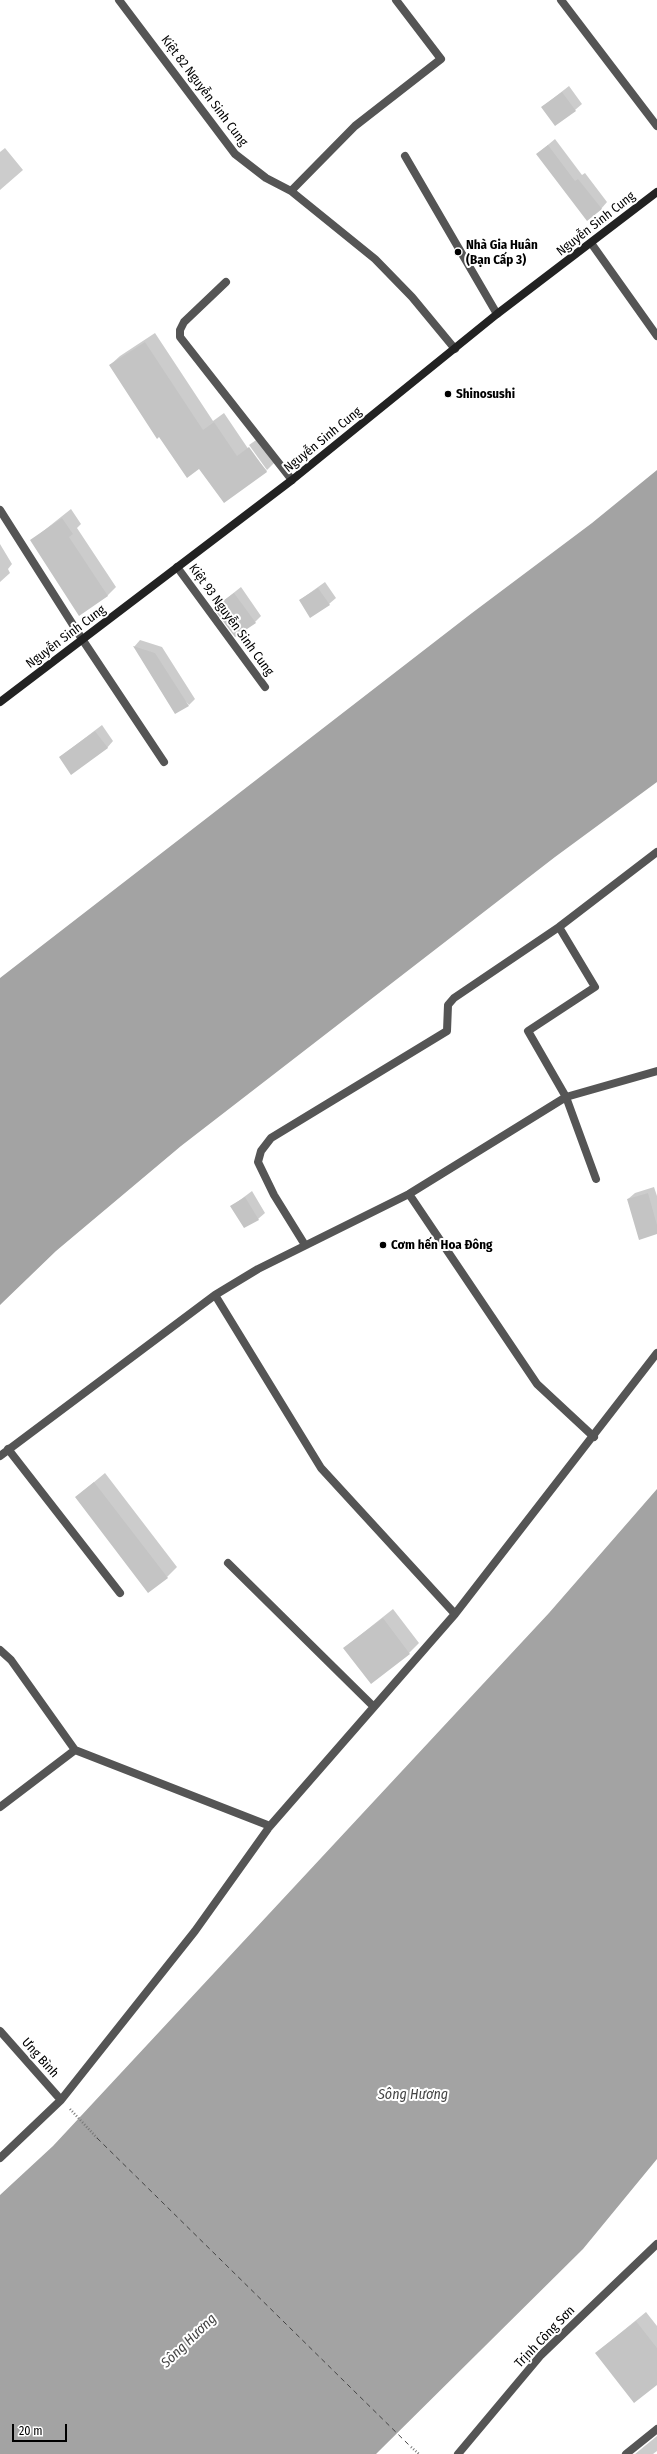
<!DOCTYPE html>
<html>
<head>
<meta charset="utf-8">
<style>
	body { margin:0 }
	#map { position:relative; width:657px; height:2454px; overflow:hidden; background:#fff; font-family:"Fira Sans Condensed",sans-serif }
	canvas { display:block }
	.scale { position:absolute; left:12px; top:2424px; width:55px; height:18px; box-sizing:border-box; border:2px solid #000; border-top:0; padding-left:5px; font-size:12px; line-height:14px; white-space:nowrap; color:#000; -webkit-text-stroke:3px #fff; paint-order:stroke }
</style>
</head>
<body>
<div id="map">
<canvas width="657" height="2454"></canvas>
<div class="scale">20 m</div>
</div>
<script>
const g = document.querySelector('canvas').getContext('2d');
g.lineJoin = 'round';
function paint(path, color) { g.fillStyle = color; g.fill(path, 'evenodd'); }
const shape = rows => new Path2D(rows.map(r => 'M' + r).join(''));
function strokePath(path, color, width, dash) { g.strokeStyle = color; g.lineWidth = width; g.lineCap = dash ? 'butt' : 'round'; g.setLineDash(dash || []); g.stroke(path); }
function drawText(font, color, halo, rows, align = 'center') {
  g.font = font + ' "Fira Sans Condensed",sans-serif'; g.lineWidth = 4; g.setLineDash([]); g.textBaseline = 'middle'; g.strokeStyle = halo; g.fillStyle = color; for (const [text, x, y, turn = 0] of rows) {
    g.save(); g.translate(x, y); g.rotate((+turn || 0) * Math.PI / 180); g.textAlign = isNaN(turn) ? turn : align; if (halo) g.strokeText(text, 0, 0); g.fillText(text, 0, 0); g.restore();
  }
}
const water = shape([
	[657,470,657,782,555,857,181,1146,56,1251,0,1305,0,978,472,613,592,523],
	[657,1489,657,2159,583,2249,376,2454,0,2454,0,2195,53,2146,549,1613]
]);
const shadow = shape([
	[569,86,582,104,575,110,542,107],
	[555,139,582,175,585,173,607,202,601,209,537,154],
	[5,148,23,170,0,190,0,152],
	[155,333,213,421,224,413,247,447,267,471,224,502,200,468,110,365,120,356],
	[259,438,276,461,267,470,249,445],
	[71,509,81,524,77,528,116,587,107,596,32,540],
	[0,544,12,564,8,569,10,573,0,582],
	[325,582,336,598,329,604,300,600],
	[241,587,261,616,255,622,220,610,217,606],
	[140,640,162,647,195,699,189,705,134,647],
	[102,725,113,741,107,748,60,757],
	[654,1187,657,1196,657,1233,628,1199,635,1193],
	[252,1191,265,1213,258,1219,232,1206],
	[105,1473,177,1567,167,1577,76,1497],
	[393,1609,419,1643,409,1653,344,1648],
	[646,2312,657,2326,657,2384,596,2353],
	[657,2436,657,2451,653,2454,635,2454]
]);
const ferry = shape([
	[97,2138,411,2447]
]);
const building = shape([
	[562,92,576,111,555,126,541,107],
	[548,145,575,181,578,179,602,209,587,221,536,154],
	[145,342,203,430,214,422,237,456,249,447,267,472,224,503,199,469,187,478,159,437,157,439,109,365],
	[62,518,73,534,69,537,108,596,79,616,30,540],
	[318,588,330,605,310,618,299,600],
	[234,593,256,623,235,637,216,612,219,610,216,606],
	[133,646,155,653,189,706,175,714],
	[95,731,108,748,71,775,59,757],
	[648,1193,657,1225,657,1234,639,1240,627,1199],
	[245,1197,259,1220,244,1228,230,1206],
	[94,1482,168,1578,148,1593,75,1497],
	[383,1618,410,1654,371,1684,343,1648],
	[636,2321,657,2348,657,2385,634,2403,595,2353]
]);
const path = shape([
	[70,2109,97,2138],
	[411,2447,419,2454]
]);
const service = shape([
	[405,156,497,314],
	[591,243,657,336],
	[226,282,184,322,180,330,180,337,292,480],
	[0,510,82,639,164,762],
	[177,567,265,687]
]);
const minor = shape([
	[119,0,235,154,266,178,291,191,375,259,412,297,455,349],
	[561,0,657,126],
	[291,191,355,126,441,59,396,0],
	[559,927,595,987,528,1031,566,1097,596,1179],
	[409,1194,537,1384,594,1437],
	[305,1245,274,1195,258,1162,261,1151,271,1138,447,1031,448,1005,454,998,559,927,657,852],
	[215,1295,321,1468,455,1614],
	[8,1449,120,1593],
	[0,1456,215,1295,258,1269,409,1194,566,1097,657,1071],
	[228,1563,374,1707],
	[0,1650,11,1660,75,1750,270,1826],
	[0,1807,75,1750],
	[0,2031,61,2100],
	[0,2158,61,2100,195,1931,270,1826,455,1614,657,1353],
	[458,2454,541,2355,657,2244]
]);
const tertiary = shape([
	[626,2454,657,2429]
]);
const secondary = shape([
	[0,702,292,480,497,314,657,192]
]);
const markers = [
	[458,252,4,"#000"],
	[448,394,4,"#000"],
	[383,1245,4,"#000"]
];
const streetNames = [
	["Kiệt 82 Nguyễn Sinh Cung",204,91,53],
	["Nguyễn Sinh Cung",596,224,-38],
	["Nguyễn Sinh Cung",323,440,-39],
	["Kiệt 93 Nguyễn Sinh Cung",231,620,54],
	["Nguyễn Sinh Cung",66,637,-37],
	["Ưng Bình",40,2058,48],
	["Trịnh Công Sơn",545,2337,-46]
];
const poiNames = [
	["Nhà Gia Huân",466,245],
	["(Bạn Cấp 3)",466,260],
	["Shinosushi",456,394],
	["Cơm hến Hoa Đông",391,1245]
];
const waterNames = [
	["Sông Hương",413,2095],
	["Sông Hương",189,2341,-44]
];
paint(water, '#a3a3a3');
paint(shadow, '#0003');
strokePath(ferry, '#444', 1, [5, 4]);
paint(building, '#c4c4c4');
strokePath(path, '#777', 2.5, [1, 2]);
strokePath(service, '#555', 8);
strokePath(minor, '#555', 8);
strokePath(tertiary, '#555', 8);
strokePath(secondary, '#222', 8);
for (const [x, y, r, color] of markers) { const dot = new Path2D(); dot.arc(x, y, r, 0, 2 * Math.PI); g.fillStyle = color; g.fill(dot); strokePath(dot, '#fff', 1.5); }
drawText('13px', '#000', '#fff', streetNames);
drawText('bold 13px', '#000', '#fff', poiNames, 'left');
drawText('italic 14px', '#444', '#fff', waterNames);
</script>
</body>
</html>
